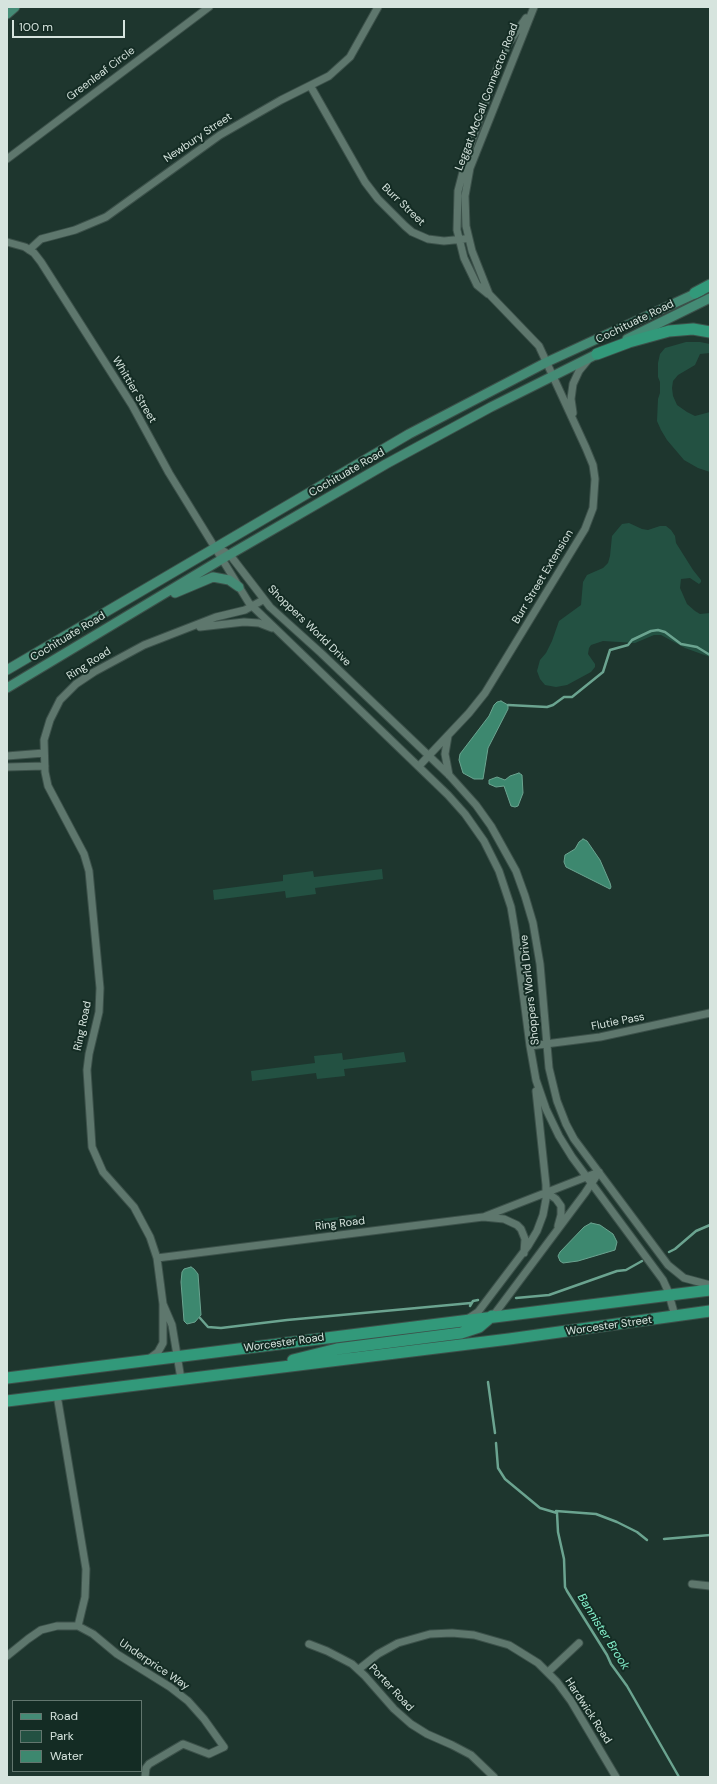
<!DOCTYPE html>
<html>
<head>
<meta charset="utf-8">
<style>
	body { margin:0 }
	#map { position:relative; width:717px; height:1784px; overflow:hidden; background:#1e362e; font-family:"DM Sans",sans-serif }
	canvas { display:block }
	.frame { position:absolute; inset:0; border:8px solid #d6e4de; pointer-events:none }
	.legend { position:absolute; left:12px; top:1700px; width:130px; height:72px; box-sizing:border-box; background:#142c24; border:1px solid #62766e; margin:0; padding:5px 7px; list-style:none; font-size:12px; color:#d6e4de }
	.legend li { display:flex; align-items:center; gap:8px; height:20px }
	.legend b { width:20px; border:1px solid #62766e }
	.scale { position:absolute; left:12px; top:20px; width:113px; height:18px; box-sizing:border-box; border:2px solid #d6e4de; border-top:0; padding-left:5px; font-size:12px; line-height:14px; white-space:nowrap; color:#d6e4de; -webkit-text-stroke:3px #142c24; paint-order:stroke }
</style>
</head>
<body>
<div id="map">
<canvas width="717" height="1784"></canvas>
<div class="frame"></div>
<ul class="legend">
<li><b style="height:5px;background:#448b75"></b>Road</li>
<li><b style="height:11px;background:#235142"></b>Park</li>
<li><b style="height:11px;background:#3d886f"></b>Water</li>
</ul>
<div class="scale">100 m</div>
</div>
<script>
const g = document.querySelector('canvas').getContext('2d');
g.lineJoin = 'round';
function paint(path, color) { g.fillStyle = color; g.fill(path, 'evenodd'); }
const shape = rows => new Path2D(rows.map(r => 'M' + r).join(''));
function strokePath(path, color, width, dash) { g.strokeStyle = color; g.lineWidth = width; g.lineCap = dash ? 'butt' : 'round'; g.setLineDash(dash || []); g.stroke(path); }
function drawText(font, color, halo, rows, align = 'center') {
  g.font = font + ' "DM Sans",sans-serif'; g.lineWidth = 4; g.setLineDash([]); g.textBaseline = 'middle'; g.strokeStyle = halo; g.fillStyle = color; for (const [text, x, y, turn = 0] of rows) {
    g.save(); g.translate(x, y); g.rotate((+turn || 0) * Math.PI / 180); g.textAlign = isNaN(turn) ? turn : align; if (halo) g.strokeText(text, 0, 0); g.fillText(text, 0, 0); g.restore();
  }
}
const green = shape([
	[686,342,700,342,710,344,710,353,700,354,695,365,678,375,673,381,672,388,673,396,677,405,687,412,695,416,710,412,710,472,698,468,684,460,667,440,661,430,657,421,658,399,660,393,660,382,658,377,658,363,660,354,665,348],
	[629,523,642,529,648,530,660,526,666,526,671,530,675,536,676,543,693,570,701,580,701,582,699,584,690,578,681,579,680,588,687,604,695,611,700,614,710,613,710,657,685,648,661,635,654,635,635,643,603,641,591,645,589,648,588,654,595,664,595,667,591,672,567,685,556,687,545,685,540,679,537,671,540,660,546,653,552,641,559,621,581,605,583,582,587,575,603,568,608,563,610,556,612,536,622,524],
	[382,869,383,879,315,888,316,894,286,898,285,891,214,900,213,890,283,881,283,875,313,871,314,877],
	[404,1052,406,1062,344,1069,345,1076,317,1079,316,1073,252,1081,251,1071,315,1063,314,1056,342,1053,343,1060],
	[356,1215,357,1222,314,1227,313,1220]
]);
const water = shape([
	[501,701,508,705,508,709,488,748,483,779,474,779,463,773,459,760,460,754,489,716,494,705,497,702,501,701],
	[519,773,522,775,523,793,518,806,515,807,511,806,504,786,496,787,489,784,489,780,497,777,505,780,510,776,519,773],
	[583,839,587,841,600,860,610,883,611,887,610,889,566,867,564,862,565,855,575,849,579,842,583,839],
	[591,1223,600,1225,613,1234,617,1242,615,1250,578,1261,563,1263,560,1261,558,1256,560,1252,584,1227,591,1223],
	[191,1267,194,1269,198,1274,201,1315,195,1322,187,1324,184,1321,181,1282,182,1272,184,1269,191,1267]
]);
const stream = shape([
	[508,705,547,707,553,705,564,697,572,697,603,672,610,650,628,645,632,640,651,631,658,630,665,632,681,644,697,647,710,655],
	[669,1252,675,1249,696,1231,710,1225],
	[516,1298,549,1295,617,1271,626,1270,642,1261],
	[470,1306,473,1301,478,1300],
	[200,1318,208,1327,221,1328,287,1320,471,1303],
	[488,1382,495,1433],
	[496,1443,498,1468,505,1479,540,1508,557,1513,558,1532,564,1559,565,1587,567,1591,607,1655,611,1664,627,1686,679,1777],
	[556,1511,596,1514,617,1522,637,1532,647,1540],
	[664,1539,710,1535]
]);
const minor = shape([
	[311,87,365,182,378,199,405,226,412,232,428,239,444,241,464,239],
	[7,159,209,7],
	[7,242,25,247,34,253,41,262,132,405,169,473,249,603,448,795,465,814,484,841,499,871,511,907,515,931,530,1046,536,1080,546,1109,559,1136,572,1157,663,1280,668,1291,675,1316],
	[29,250,41,239,75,230,106,217,220,135,281,100,329,76,350,57,378,7],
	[488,294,477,285,464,258,457,230,458,191,469,149,498,66,508,44,526,18],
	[573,413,571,399,573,384,579,371,588,360],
	[215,546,230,555,270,607,321,653,449,775,476,805,491,826,516,871,525,896,533,923,540,964,549,1068,557,1101,566,1124,574,1139,668,1265,684,1278,710,1285],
	[200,627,244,622,259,623,272,628],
	[448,736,445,754,449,775],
	[7,756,44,753],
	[419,766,469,713,485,693,585,529,593,508,595,479,593,465,586,448,539,346,489,294,472,251,466,226,465,196,470,168,534,7],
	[7,767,45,766],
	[530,1046,600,1037,710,1013],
	[546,1192,556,1199,561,1206,561,1215,558,1226],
	[486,1216,599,1172],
	[157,1258,483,1217,504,1219,517,1225,521,1229,525,1239,524,1253],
	[493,1316,585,1193,599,1172],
	[469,1318,478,1312,528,1246,537,1231,543,1215,546,1199,546,1185,536,1091],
	[150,1358,158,1352,163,1343,163,1304],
	[181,1379,172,1325,163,1304,157,1258,150,1237,134,1207,103,1172,92,1147,87,1070,89,1054,99,1012,100,988,89,871,84,854,48,786,45,772,44,740,50,720,60,700,76,684,94,672,144,645,216,617,245,610,263,600],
	[57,1395,86,1569,85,1597,78,1626],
	[692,1584,710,1586],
	[309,1644,327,1651,352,1664,365,1676,394,1709,411,1724,427,1734,452,1745,471,1755,494,1777],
	[7,1656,28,1639,41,1630,57,1626,78,1626,93,1634,117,1654,170,1687,188,1701,204,1719,224,1747,209,1754,183,1744,149,1764,146,1768,145,1777],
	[359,1669,378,1654,398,1643,430,1634,452,1633,474,1635,509,1645,538,1663,557,1682,571,1701,616,1777],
	[548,1672,579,1643]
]);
const major = shape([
	[7,14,15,7],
	[627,339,710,298],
	[175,593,213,577,229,580,239,587],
	[7,670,409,434,547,362,701,291],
	[7,688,222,559,386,464,491,407,603,351]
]);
const highway = shape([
	[695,293,710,285],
	[597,354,629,342,669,331,693,329,710,332],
	[293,1360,337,1349,461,1333,479,1327,492,1316],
	[7,1378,710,1290],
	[7,1401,509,1339,710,1311]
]);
const streetNames = [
	["Greenleaf Circle",101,74,-37],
	["Leggat McCall Connector Road",487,97,-69],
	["Newbury Street",198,138,-34],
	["Burr Street",403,205,44],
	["Cochituate Road",635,322,-26],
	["Whittier Street",134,390,59],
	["Cochituate Road",347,473,-30],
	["Burr Street Extension",543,577,-59],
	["Shoppers World Drive",309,626,44],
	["Cochituate Road",68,637,-31],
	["Ring Road",89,664,-33],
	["Shoppers World Drive",530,990,-96],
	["Flutie Pass",618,1022,-11],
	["Ring Road",83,1026,-78],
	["Ring Road",340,1224,-7],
	["Worcester Street",609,1326,-8],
	["Worcester Road",284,1343,-8],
	["Underprice Way",154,1665,34],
	["Porter Road",391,1688,47],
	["Hardwick Road",588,1711,57]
];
const waterNames = [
	["Bannister Brook",603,1632,58]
];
paint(green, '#235142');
paint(water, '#3d886f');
strokePath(water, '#6ba490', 1);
strokePath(stream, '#6ba490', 2.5);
strokePath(minor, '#3c514a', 9);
strokePath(major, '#3c514a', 11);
strokePath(highway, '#3c514a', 13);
strokePath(minor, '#5e776d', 7);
strokePath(major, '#448b75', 9);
strokePath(highway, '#32997a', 11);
drawText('11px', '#d6e4de', '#142c24', streetNames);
drawText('italic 12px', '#84f1cc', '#142c24', waterNames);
</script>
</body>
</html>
